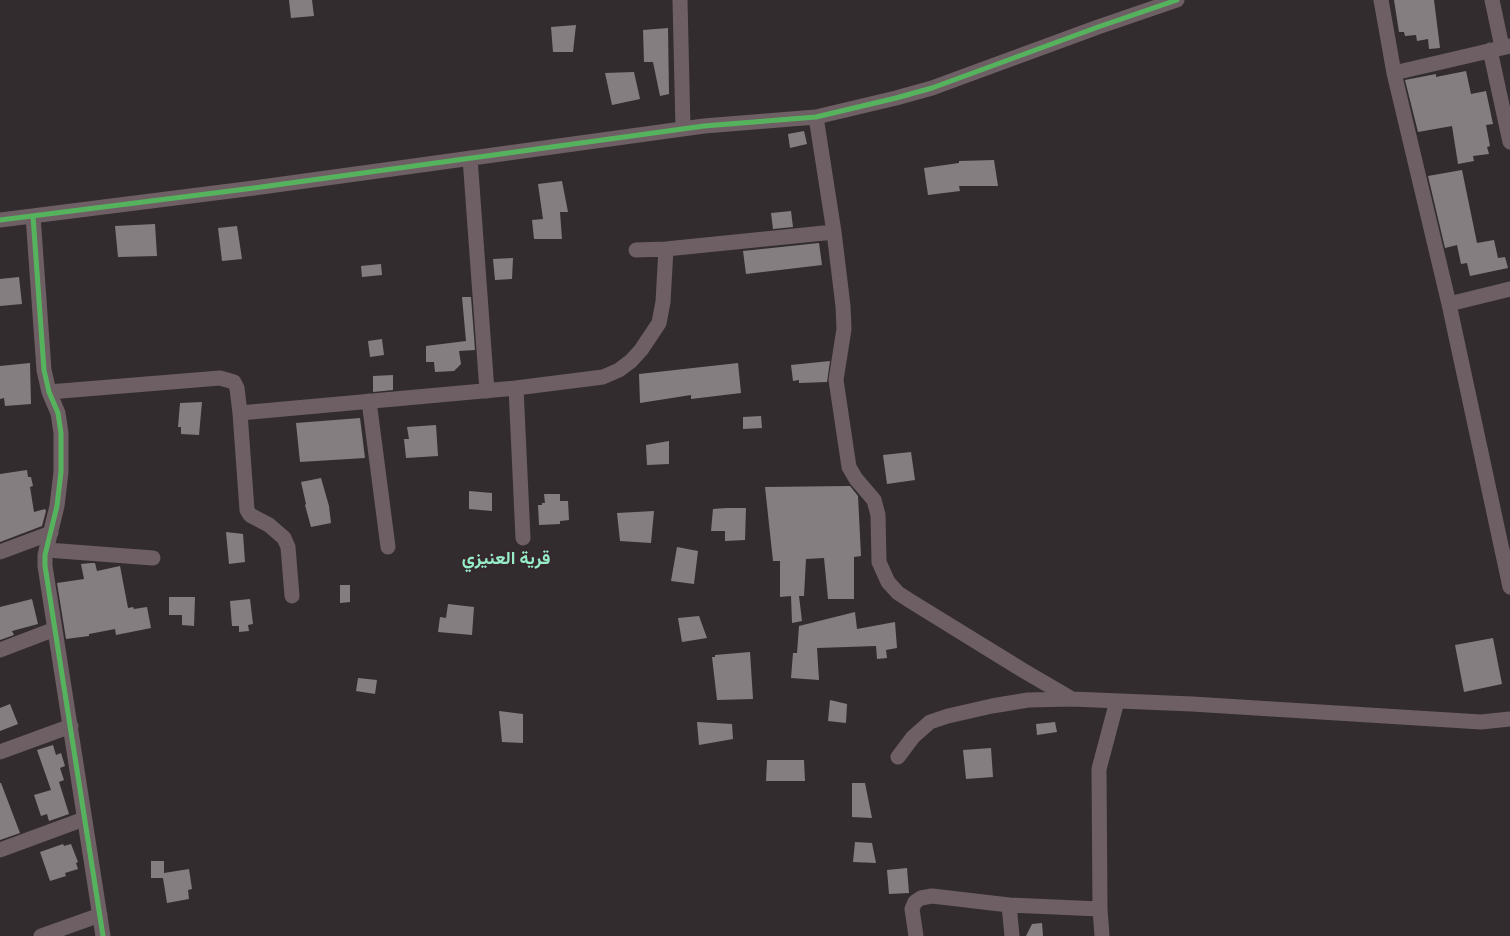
<!DOCTYPE html>
<html>
<head>
<meta charset="utf-8">
<style>
	body { margin:0 }
	canvas { display:block; background:#322c2f }
</style>
</head>
<body>
<canvas width="1510" height="936"></canvas>
<script>
const g = document.querySelector('canvas').getContext('2d');
g.lineJoin = 'round';
function paint(path, color) { g.fillStyle = color; g.fill(path, 'evenodd'); }
const shape = rows => new Path2D(rows.map(r => 'M' + r).join(''));
function strokePath(path, color, width, dash) { g.strokeStyle = color; g.lineWidth = width; g.lineCap = dash ? 'butt' : 'round'; g.setLineDash(dash || []); g.stroke(path); }
function drawText(font, color, halo, rows, align = 'center') {
  g.font = font + ' "Public Sans",Vazirmatn,sans-serif'; g.lineWidth = 5; g.setLineDash([]); g.textBaseline = 'middle'; g.strokeStyle = halo; g.fillStyle = color; for (const [text, x, y, turn = 0] of rows) {
    g.save(); g.translate(x, y); g.rotate((+turn || 0) * Math.PI / 180); g.textAlign = isNaN(turn) ? turn : align; if (halo) g.strokeText(text, 0, 0); g.fillText(text, 0, 0); g.restore();
  }
}
const building = shape([
	[289,0,312,0,314,16,291,18],
	[1394,0,1434,0,1440,48,1429,49,1428,39,1417,41,1416,35,1405,36,1404,32,1399,32],
	[576,25,573,52,553,52,551,27],
	[668,28,669,94,660,96,653,62,644,62,643,30],
	[1466,71,1471,94,1486,91,1493,124,1486,125,1490,146,1487,147,1489,154,1473,156,1474,161,1458,164,1452,126,1418,132,1405,80,1436,74,1436,77],
	[634,72,640,99,612,105,605,73],
	[804,131,807,144,790,148,788,134],
	[994,160,998,186,959,186,960,191,928,195,924,168,959,163,959,161],
	[1462,170,1477,243,1494,240,1498,258,1505,257,1508,268,1470,276,1467,263,1461,264,1457,245,1445,248,1428,176],
	[562,181,568,212,560,212,562,239,534,239,532,220,543,219,538,184],
	[791,211,793,227,773,229,771,213],
	[155,224,157,256,118,257,115,226],
	[237,226,242,259,222,261,218,228],
	[819,243,822,265,746,274,743,251],
	[513,258,512,279,495,280,493,259],
	[381,264,382,275,362,277,361,266],
	[19,277,22,304,0,306,0,279],
	[462,297,471,297,475,350,459,351,461,364,454,371,435,372,434,362,426,362,426,346,466,341],
	[382,339,384,355,370,357,368,341],
	[830,361,827,382,799,383,799,380,793,381,791,365],
	[30,363,31,404,5,406,4,398,0,399,0,366],
	[738,363,741,393,691,399,691,395,640,403,639,374],
	[393,375,393,390,373,392,373,376],
	[202,402,199,435,181,434,181,427,178,427,180,403],
	[761,416,762,428,743,429,743,417],
	[360,418,365,458,300,462,296,423],
	[436,425,438,456,406,458,404,439,409,439,407,427],
	[669,441,669,464,647,465,646,445],
	[911,452,915,480,887,484,883,455],
	[27,470,28,477,31,477,33,486,30,487,34,512,45,509,46,511,42,526,0,542,0,474],
	[321,478,329,506,331,523,311,527,305,505,306,504,301,482],
	[850,486,858,496,861,556,854,557,854,599,828,599,824,558,806,559,804,596,799,596,802,621,792,623,791,596,780,597,780,561,773,561,765,487],
	[469,491,492,493,492,511,469,509],
	[544,494,560,494,560,501,568,501,569,520,560,521,560,524,539,525,538,505,542,505,542,503,545,503],
	[726,508,746,508,745,540,725,541,725,531,711,531,713,509],
	[654,511,651,543,620,541,617,513],
	[226,532,243,534,245,562,229,564],
	[677,547,698,551,694,584,671,581],
	[91,563,95,563,97,571,120,566,128,608,133,607,134,609,147,607,151,628,116,635,115,629,89,634,89,636,66,639,57,583,84,579,81,564],
	[340,585,350,585,350,602,340,603],
	[169,597,195,597,194,626,182,625,182,615,169,615],
	[32,599,38,624,12,631,14,635,0,640,0,607],
	[250,599,253,624,248,625,249,631,239,632,239,626,232,626,230,601],
	[448,604,474,607,472,635,438,632,440,617,446,618],
	[855,612,857,629,895,622,897,648,886,650,887,658,877,659,876,646,817,648,819,680,791,678,793,653,797,653,799,626],
	[699,616,707,638,682,642,678,618],
	[1493,638,1502,684,1464,692,1455,645],
	[750,652,753,699,717,700,712,657,715,657,715,655],
	[358,678,377,680,375,694,356,691],
	[830,700,847,704,846,723,828,721],
	[10,704,18,724,0,731,0,708],
	[499,711,523,714,523,743,502,742],
	[697,722,732,724,733,739,699,745],
	[1055,722,1057,732,1037,735,1036,724],
	[53,745,56,755,61,753,65,766,60,768,64,780,59,782,69,814,49,821,47,814,41,816,34,795,51,790,37,750],
	[991,748,993,777,966,779,963,750],
	[767,760,804,760,805,781,766,781],
	[0,783,1,783,20,833,0,840],
	[852,783,865,783,872,818,852,817],
	[855,842,872,843,876,863,853,862],
	[63,844,64,846,71,844,78,862,76,863,78,869,65,873,66,876,50,881,40,852],
	[151,861,164,861,164,873,189,869,192,889,188,890,189,899,167,903,163,878,151,878],
	[907,868,909,893,889,894,887,870],
	[1042,923,1043,936,1026,936,1032,924]
]);
const minor = shape([
	[680,0,683,129],
	[1381,0,1394,73,1449,304,1510,587],
	[1492,0,1502,47],
	[1490,50,1510,142],
	[1394,73,1510,46],
	[816,117,834,232,843,306,844,329,836,380,849,467,856,479,874,500,878,515,879,562,888,582,898,593,912,602,1024,671,1072,699],
	[470,158,487,391],
	[33,216,44,370,49,392,58,413,61,433,61,472,57,506,45,555,45,566,103,936],
	[0,220,254,188,704,126,816,117,896,98,932,88,1098,27,1177,0],
	[636,250,666,249,834,232],
	[1449,304,1510,289],
	[516,388,523,538],
	[49,392,220,378,234,382,237,388,240,413,247,510,250,515,269,525,284,538,288,547,292,596],
	[369,401,388,547],
	[240,413,516,388,603,377,619,370,631,361,641,350,659,323,663,302,666,249],
	[47,550,153,558],
	[0,552,51,533],
	[0,650,55,629],
	[0,752,71,726],
	[898,757,913,737,930,722,948,716,992,706,1028,700,1072,699,1192,704,1481,722,1510,719],
	[0,850,84,819],
	[1009,905,1100,909],
	[41,936,100,915],
	[916,936,912,909,915,902,921,898,932,896,1009,905,1012,936],
	[1102,936,1100,909,1099,769,1117,701]
]);
const cycleway = shape([
	[33,216,44,370,49,392,58,413,61,433,61,472,57,506,45,555,45,566,103,936],
	[0,220,254,188,704,126,816,117,896,98,932,88,1098,27,1177,0]
]);
const districtNames = [
	["قرية العنيزي",506,558]
];
paint(building, '#847e81');
strokePath(minor, '#6e5f65', 15);
strokePath(cycleway, '#56b35d', 5);
drawText('bold 18px', '#95ecc7', '#35292e', districtNames);
</script>
</body>
</html>
